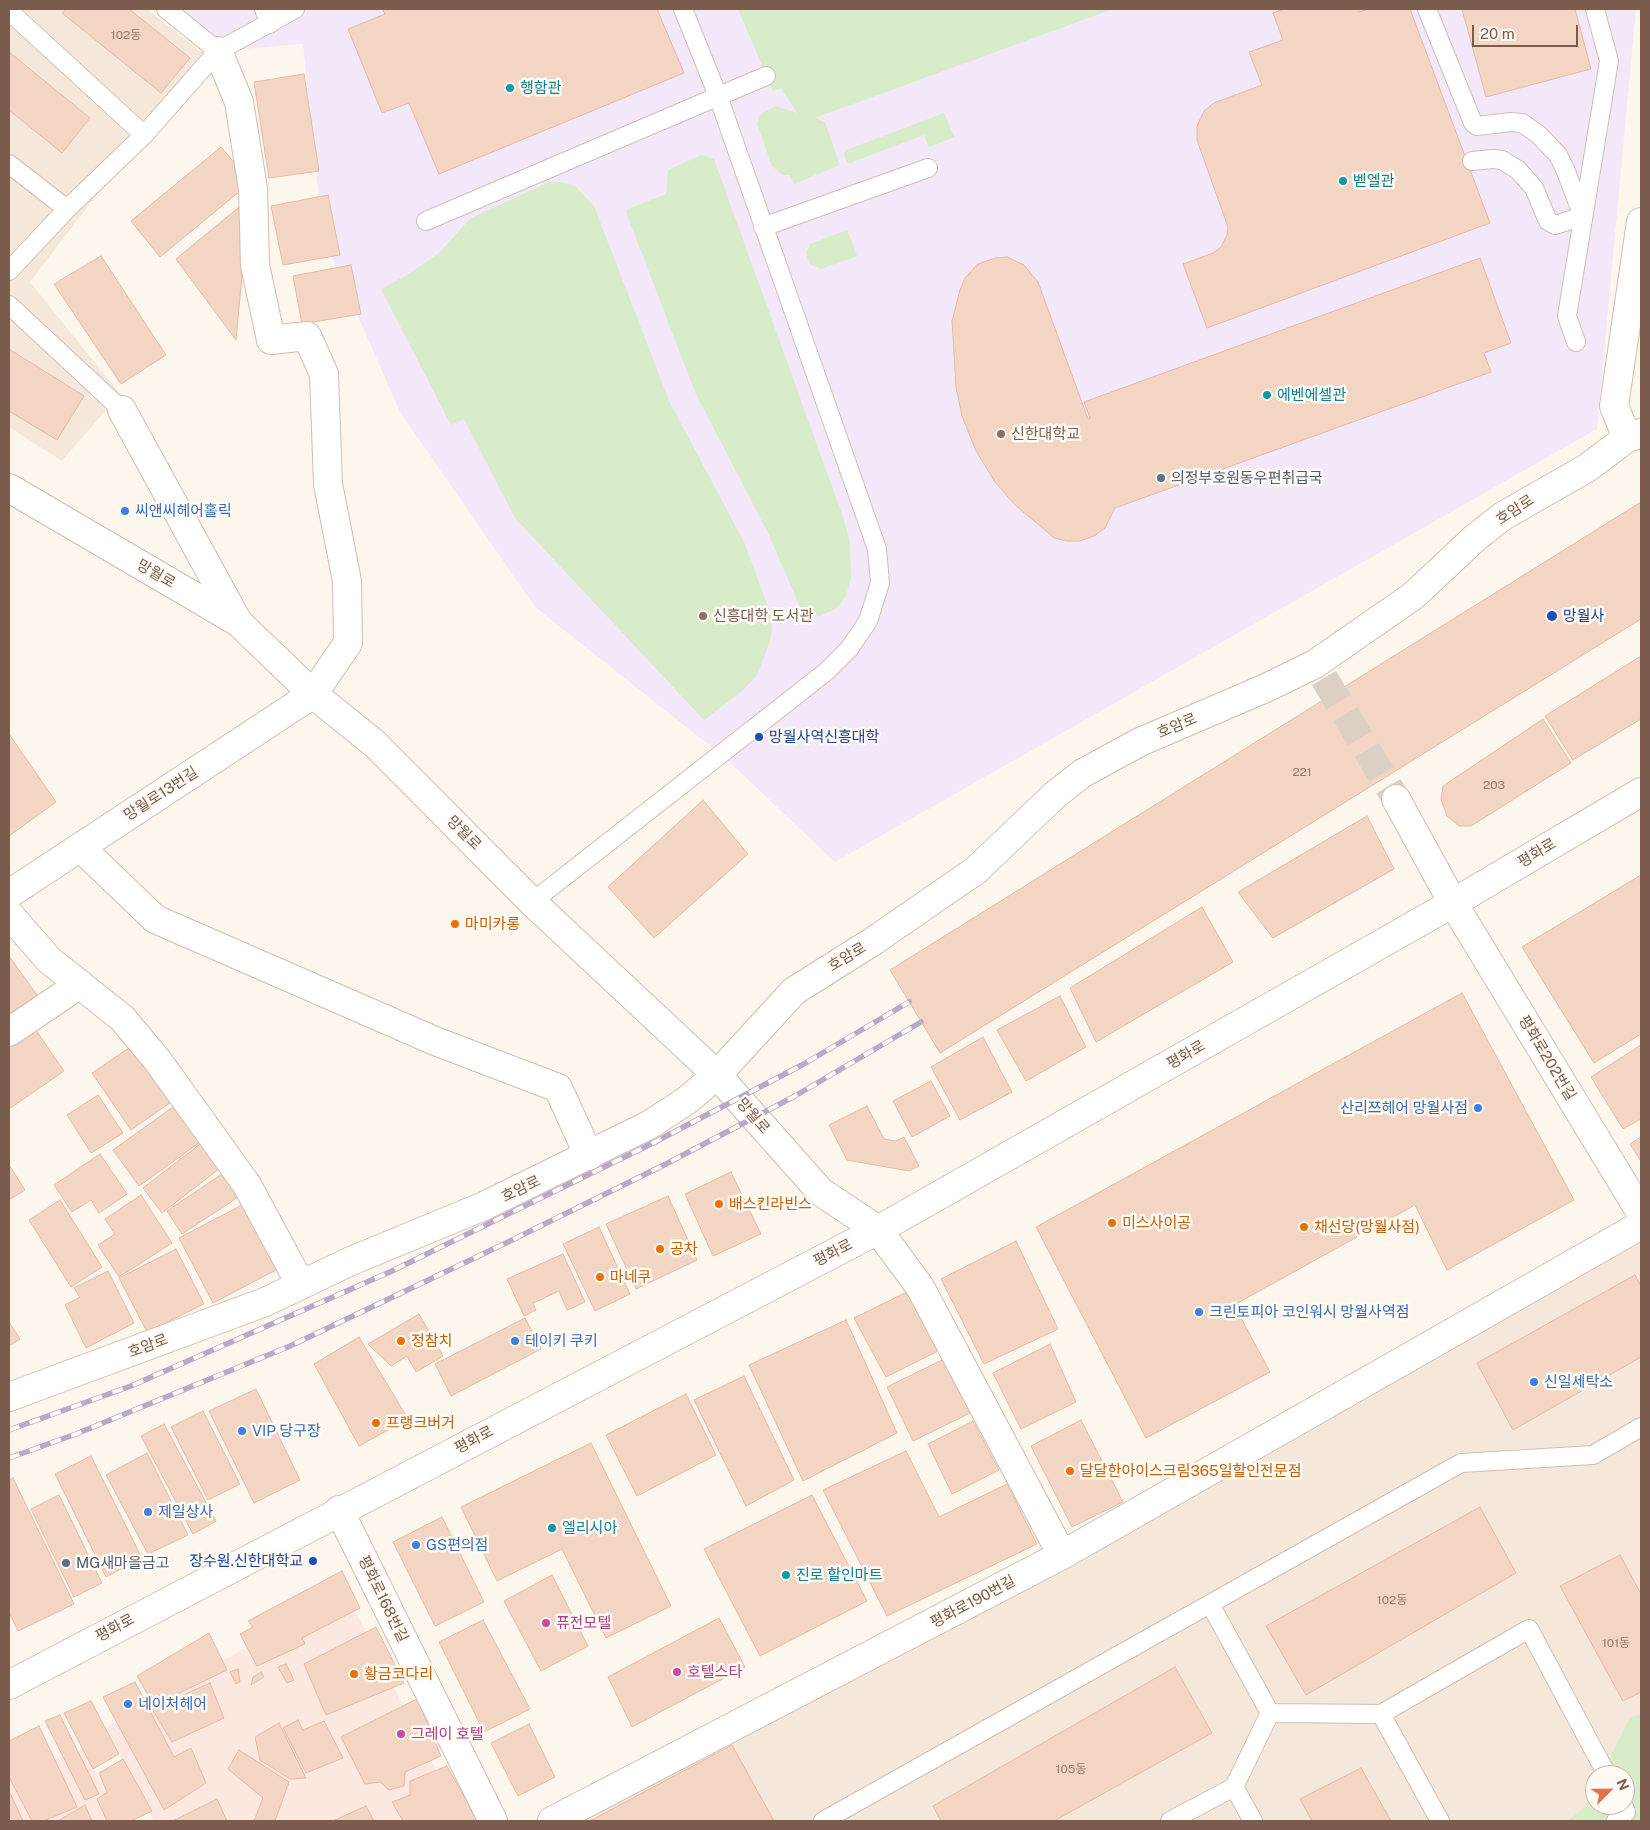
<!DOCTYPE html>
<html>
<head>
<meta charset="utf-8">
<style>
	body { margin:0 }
	#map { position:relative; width:1650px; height:1830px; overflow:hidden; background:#fdf6ec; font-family:"Public Sans",sans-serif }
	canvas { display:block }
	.frame { position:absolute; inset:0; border:10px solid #7a5c4d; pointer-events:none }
	.north { position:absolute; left:1585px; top:1765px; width:50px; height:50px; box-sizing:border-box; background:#fffaf3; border:1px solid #cabbb1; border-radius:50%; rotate:67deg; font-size:14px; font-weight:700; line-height:20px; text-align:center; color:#7a5c4d }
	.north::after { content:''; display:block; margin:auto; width:18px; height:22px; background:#e76f51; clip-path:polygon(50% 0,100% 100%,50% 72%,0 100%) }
	.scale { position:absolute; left:1472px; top:25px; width:106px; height:22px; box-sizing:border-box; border:2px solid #7a5c4d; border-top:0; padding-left:6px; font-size:15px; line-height:18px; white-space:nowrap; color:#7a5c4d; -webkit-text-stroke:4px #fffaf3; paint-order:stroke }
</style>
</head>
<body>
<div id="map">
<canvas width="1650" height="1830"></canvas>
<div class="frame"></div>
<div class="north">N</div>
<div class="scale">20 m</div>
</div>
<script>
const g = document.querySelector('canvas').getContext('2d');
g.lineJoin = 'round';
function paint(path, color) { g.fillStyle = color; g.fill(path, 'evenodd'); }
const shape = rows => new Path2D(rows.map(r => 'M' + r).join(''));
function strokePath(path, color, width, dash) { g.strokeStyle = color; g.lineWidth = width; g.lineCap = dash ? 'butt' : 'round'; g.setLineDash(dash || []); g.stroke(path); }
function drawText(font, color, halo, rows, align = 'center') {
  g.font = font + ' "Public Sans","Noto Sans KR",sans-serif'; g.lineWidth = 5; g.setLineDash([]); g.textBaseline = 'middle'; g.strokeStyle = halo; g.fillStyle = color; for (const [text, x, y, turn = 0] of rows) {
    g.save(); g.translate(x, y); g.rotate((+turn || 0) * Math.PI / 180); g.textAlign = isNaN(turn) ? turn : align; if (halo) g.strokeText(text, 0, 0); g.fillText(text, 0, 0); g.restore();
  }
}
const residential = shape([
	[9,9,147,9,204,54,30,282,120,394,62,461,9,427],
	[1641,1240,1641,1821,571,1821],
	[1595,1775,1625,1775,1625,1805,1595,1805]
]);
const commercial = shape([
	[345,1591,462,1821,154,1821,106,1727],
	[84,1749,119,1821,9,1821,9,1775]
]);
const education = shape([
	[174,9,1636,9,1597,429,835,862,724,757,535,607,400,412,323,237,303,44,218,51]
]);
const green = shape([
	[738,9,1113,9,815,118,825,122,840,165,794,184,790,175,783,175,772,166,757,124,760,115,775,106,797,113,781,88,773,91],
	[944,113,954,137,929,147,924,135,850,163,847,162,844,154,846,150],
	[701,155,714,159,843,517,850,542,851,578,846,596,838,607,821,616,809,615,800,607,769,535,695,392,626,212,628,209,666,194,668,170],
	[549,182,561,182,575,186,594,206,670,403,745,544,771,615,772,629,770,641,757,675,742,691,704,720,515,518,464,419,451,425,381,289,407,275,439,253,471,218],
	[847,230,857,256,821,269,809,264,806,253,810,244],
	[1641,1714,1641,1821,1567,1821,1583,1809,1595,1786,1595,1805,1625,1805,1625,1775,1601,1775,1630,1717]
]);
const building = shape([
	[66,9,129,9,190,58,161,93,62,13,66,9],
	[382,9,657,9,684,73,439,174,409,103,382,113,348,29,385,14,382,9],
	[1284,9,1358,9,1359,12,1368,9,1410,9,1490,223,1207,328,1183,264,1213,253,1221,247,1227,235,1228,227,1197,140,1197,126,1204,111,1214,103,1262,85,1249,52,1283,40,1273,13,1284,9],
	[1462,9,1575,9,1591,69,1486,97,1462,9],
	[9,52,90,118,62,153,9,110,9,52],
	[304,74,319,171,269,178,254,82,304,74],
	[221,147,251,182,160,257,131,221,221,147],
	[328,195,340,255,283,265,271,206,328,195],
	[238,208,247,221,236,340,176,259,238,208],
	[101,256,166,355,121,384,54,284,101,256],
	[1007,257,1024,265,1038,282,1088,419,1090,418,1084,402,1480,258,1511,343,1484,353,1491,372,1115,508,1105,528,1094,536,1080,541,1067,541,1054,538,1046,531,1015,505,995,482,976,451,962,416,956,387,952,321,960,290,965,278,978,264,995,258,1007,257],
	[351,265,361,314,302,324,293,276,351,265],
	[9,349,84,396,57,440,9,411,9,349],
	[1641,502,1641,619,940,1053,890,970,1641,502],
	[1641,656,1641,719,1573,760,1545,716,1641,656],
	[1543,719,1571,763,1471,826,1459,826,1447,816,1441,799,1443,786,1543,719],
	[9,734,56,802,9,836,9,734],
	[703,800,748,854,654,938,608,887,703,800],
	[1367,816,1394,869,1273,938,1238,892,1367,816],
	[1641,875,1641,1034,1594,1063,1522,947,1641,875],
	[1202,907,1233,962,1096,1042,1070,988,1202,907],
	[9,956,37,995,9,1015,9,956],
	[1462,993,1574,1200,1447,1270,1415,1205,1234,1305,1270,1372,1146,1438,1036,1227,1462,993],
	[1060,996,1086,1047,1026,1081,997,1030,1060,996],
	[33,1026,64,1071,9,1109,9,1043,33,1026],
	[983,1037,1012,1092,960,1120,931,1067,983,1037],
	[1641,1045,1641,1119,1623,1129,1591,1077,1641,1045],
	[132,1046,171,1102,131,1130,92,1073,132,1046],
	[931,1081,950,1116,912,1137,893,1101,931,1081],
	[98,1095,123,1133,91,1153,67,1115,98,1095],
	[180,1102,206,1138,139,1186,113,1150,180,1102],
	[867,1106,884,1139,896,1141,904,1137,919,1166,909,1171,847,1160,829,1125,867,1106],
	[1641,1137,1641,1161,1630,1144,1641,1137],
	[200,1144,219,1169,162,1213,143,1188,200,1144],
	[100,1154,127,1194,99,1213,91,1200,72,1212,54,1185,100,1154],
	[9,1165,25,1190,9,1200,9,1165],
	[225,1172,240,1196,182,1234,167,1211,225,1172],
	[731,1172,761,1234,713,1256,685,1194,731,1172],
	[141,1195,172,1243,119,1277,98,1245,115,1234,105,1219,141,1195],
	[668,1196,697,1260,636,1289,606,1224,668,1196],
	[60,1200,102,1267,71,1287,29,1220,60,1200],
	[244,1204,278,1269,213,1303,179,1238,244,1204],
	[599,1227,630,1294,595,1311,563,1244,599,1227],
	[1016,1241,1058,1329,984,1364,941,1279,1016,1241],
	[176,1249,204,1304,147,1332,119,1278,176,1249],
	[563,1254,585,1302,567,1310,559,1291,533,1303,536,1310,524,1316,507,1279,563,1254],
	[108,1271,134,1323,86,1348,65,1305,80,1297,74,1288,108,1271],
	[1635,1275,1641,1286,1641,1357,1513,1430,1477,1363,1635,1275],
	[907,1292,938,1351,886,1377,854,1318,907,1292],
	[419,1314,443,1356,416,1372,407,1356,391,1366,368,1344,419,1314],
	[525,1318,541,1349,451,1396,435,1364,525,1318],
	[846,1320,897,1433,803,1481,749,1365,846,1320],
	[9,1322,20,1339,9,1346,9,1322],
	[359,1337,408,1419,359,1446,314,1364,359,1337],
	[1050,1344,1076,1402,1021,1429,993,1373,1050,1344],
	[944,1359,970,1413,913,1441,887,1387,944,1359],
	[744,1376,794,1480,746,1506,694,1400,744,1376],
	[256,1389,300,1480,254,1503,209,1411,256,1389],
	[686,1394,716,1455,637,1496,606,1435,686,1394],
	[203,1411,240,1484,208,1500,171,1427,203,1411],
	[1081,1420,1123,1502,1072,1527,1031,1446,1081,1420],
	[973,1421,999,1470,952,1494,928,1444,973,1421],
	[164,1424,216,1521,193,1534,141,1436,164,1424],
	[591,1443,671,1606,606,1638,562,1549,497,1581,461,1507,591,1443],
	[906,1451,939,1517,1007,1484,1037,1544,887,1616,823,1490,906,1451],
	[147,1453,188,1535,148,1554,106,1475,147,1453],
	[91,1456,142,1558,106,1577,55,1474,91,1456],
	[13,1478,74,1604,18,1631,9,1612,9,1480,13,1478],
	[59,1495,102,1583,74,1597,31,1509,59,1495],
	[812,1495,867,1601,760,1656,704,1549,812,1495],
	[1480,1507,1516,1573,1306,1695,1266,1626,1480,1507],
	[442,1517,484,1602,435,1626,393,1542,442,1517],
	[1620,1555,1641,1594,1641,1692,1623,1701,1560,1586,1620,1555],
	[342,1571,360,1608,302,1638,305,1644,257,1666,240,1634,253,1627,248,1621,342,1571],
	[552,1575,588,1646,541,1671,504,1601,552,1575],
	[719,1618,745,1667,632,1727,608,1677,719,1618],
	[483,1620,530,1709,484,1732,439,1642,483,1620],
	[376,1627,404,1683,326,1715,304,1664,376,1627],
	[209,1633,227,1670,154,1705,137,1676,209,1633],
	[286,1664,294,1680,287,1683,278,1667,286,1664],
	[1175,1667,1212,1733,1054,1821,941,1821,933,1806,1175,1667],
	[238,1669,240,1682,236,1684,230,1672,238,1669],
	[261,1672,264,1677,251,1685,253,1677,261,1672],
	[135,1682,174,1757,191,1748,206,1783,164,1810,103,1697,135,1682],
	[210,1683,224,1718,172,1742,152,1709,210,1683],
	[417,1699,441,1756,405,1772,404,1786,389,1790,380,1782,365,1784,341,1737,417,1699],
	[91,1701,119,1754,93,1769,64,1713,91,1701],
	[60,1715,99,1794,85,1800,45,1721,60,1715],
	[298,1720,303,1730,324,1721,343,1758,306,1773,283,1728,298,1720],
	[279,1723,306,1778,290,1779,260,1760,255,1737,279,1723],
	[529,1724,555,1777,518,1796,491,1743,529,1724],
	[39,1726,77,1807,43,1821,32,1821,9,1777,9,1741,39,1726],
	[732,1745,774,1821,590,1821,732,1745],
	[239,1750,289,1782,275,1821,254,1821,263,1798,228,1769,239,1750],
	[123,1759,152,1811,131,1821,107,1821,97,1799,107,1792,99,1773,123,1759],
	[447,1766,478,1821,403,1821,392,1802,410,1795,410,1781,447,1766],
	[1361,1768,1391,1821,1312,1821,1300,1799,1361,1768],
	[9,1791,23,1821,9,1821,9,1791],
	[217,1799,227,1821,173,1821,217,1799],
	[85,1805,92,1821,58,1821,85,1805],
	[366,1806,374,1821,333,1821,366,1806]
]);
const minorTunnel = shape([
	[1324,678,1396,799]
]);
const service = shape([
	[166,9,218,51],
	[264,9,270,24],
	[1427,9,1473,123,1477,126,1511,122,1522,123,1538,134,1558,155,1565,169,1583,216,1555,225,1548,221,1534,188,1518,170,1502,160,1493,159,1472,161],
	[9,11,144,135],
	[9,164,67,209],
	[426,221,766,76],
	[763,227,928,168],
	[9,271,67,209,144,135,218,51,295,9],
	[9,305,122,410],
	[1576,342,1567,316,1609,61,1595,9],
	[532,902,827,671,849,649,868,621,880,583,877,549,718,96,683,9],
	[1270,1713,1381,1714,1529,1629,1607,1775],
	[1381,1714,1440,1821],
	[1234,1787,1253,1821],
	[823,1821,1461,1463,1593,1455,1641,1427],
	[1170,1821,1234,1787,1270,1713,1210,1604],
	[1616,1821,1626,1812,1623,1805]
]);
const minor = shape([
	[122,410,238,622],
	[1627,438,1614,406,1641,222],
	[9,488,238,622,313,694,375,744,532,902,717,1075,821,1192,878,1230,920,1287,1062,1555],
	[1396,799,1453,903,1641,1213],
	[80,847,155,919,435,1041,558,1088,589,1156],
	[9,894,313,694,348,643,347,581,328,484,324,374,307,336,271,340,255,265,253,189,239,102,218,51],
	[9,914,49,960,122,1018,158,1061,247,1185,301,1285],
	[9,1032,80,984],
	[9,1397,265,1302,351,1261,484,1206,649,1125,686,1101,717,1075,794,991,872,942,975,871,1056,794,1083,773,1140,742,1268,687,1315,664,1413,596,1475,538,1503,516,1587,468,1627,438,1641,433],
	[339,1510,493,1821],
	[552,1821,1062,1555,1641,1225]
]);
const secondary = shape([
	[9,1685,878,1230,1453,903,1641,792]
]);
const rail = shape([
	[9,1430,131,1386,392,1271,653,1143,802,1065,909,1002],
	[9,1458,76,1434,290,1346,508,1242,666,1164,795,1096,921,1022]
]);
const markers = [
	[510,88,5,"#0f9aa8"],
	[1343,181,5,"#0f9aa8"],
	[1267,395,5,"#0f9aa8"],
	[1001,434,5,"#8d6e63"],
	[1161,478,5,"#5c6f8a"],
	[125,511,5,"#3f7fe0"],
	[703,616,5,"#8d6e63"],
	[1552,616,6,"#1a4fb4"],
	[759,737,5,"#1a4fb4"],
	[455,924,5,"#e8710a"],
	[1478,1108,5,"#3f7fe0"],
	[719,1204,5,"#e8710a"],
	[1112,1223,5,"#e8710a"],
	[1304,1227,5,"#e8710a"],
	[660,1249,5,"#e8710a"],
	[600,1277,5,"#e8710a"],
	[1199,1312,5,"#3f7fe0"],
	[401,1341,5,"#e8710a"],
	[515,1341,5,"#3f7fe0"],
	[1534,1382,5,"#3f7fe0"],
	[376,1423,5,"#e8710a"],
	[242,1431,5,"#3f7fe0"],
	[1070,1471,5,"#e8710a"],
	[148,1512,5,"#3f7fe0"],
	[552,1528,5,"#0f9aa8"],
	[416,1545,5,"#3f7fe0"],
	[313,1561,5,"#1a4fb4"],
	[66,1563,5,"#5c6f8a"],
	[786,1575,5,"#0f9aa8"],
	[546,1623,5,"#d1479c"],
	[677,1672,5,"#d1479c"],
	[354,1674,5,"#e8710a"],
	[128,1704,5,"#3f7fe0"],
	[401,1734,5,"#d1479c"]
];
const numberNames = [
	["102동",126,35],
	["221",1302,772],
	["203",1494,785],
	["102동",1392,1600],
	["101동",1616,1643],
	["105동",1071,1769]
];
const cultureNames = [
	["행함관",520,88],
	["벧엘관",1353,181],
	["에벤에셀관",1277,395],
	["엘리시아",562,1528],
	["진로 할인마트",796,1575]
];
const educationNames = [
	["신한대학교",1011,434],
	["신흥대학 도서관",713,616]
];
const serviceNames = [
	["의정부호원동우편취급국",1171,478],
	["MG새마을금고",76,1563]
];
const streetNames = [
	["호암로",1515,510,-33],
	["망월로",156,574,30],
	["호암로",1177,726,-23],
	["망월로13번길",161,794,-33],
	["망월로",464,833,45],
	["평화로",1537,853,-31],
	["호암로",847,957,-31],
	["평화로",1186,1055,-30],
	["평화로202번길",1547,1058,59],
	["망월로",753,1116,49],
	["호암로",521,1189,-26],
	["평화로",833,1253,-27],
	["호암로",148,1346,-20],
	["평화로",474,1440,-28],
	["평화로168번길",383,1599,64],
	["평화로190번길",973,1602,-28],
	["평화로",115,1628,-28]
];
const shopNames = [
	["씨앤씨헤어홀릭",135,511],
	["산리쯔헤어 망월사점",1468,1108,"right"],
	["크린토피아 코인워시 망월사역점",1209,1312],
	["테이키 쿠키",525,1341],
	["신일세탁소",1544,1382],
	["VIP 당구장",252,1431],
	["제일상사",158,1512],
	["GS편의점",426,1545],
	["네이처헤어",138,1704]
];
const transitNames = [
	["망월사",1563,616],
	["망월사역신흥대학",769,737],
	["장수원.신한대학교",303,1561,"right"]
];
const foodNames = [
	["마미카롱",465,924],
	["배스킨라빈스",729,1204],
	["미스사이공",1122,1223],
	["채선당(망월사점)",1314,1227],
	["공차",670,1249],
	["마네쿠",610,1277],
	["정참치",411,1341],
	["프랭크버거",386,1423],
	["달달한아이스크림365일할인전문점",1080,1471],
	["황금코다리",364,1674]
];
const hotelNames = [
	["퓨전모텔",556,1623],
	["호텔스타",687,1672],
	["그레이 호텔",411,1734]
];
paint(residential, '#f5e8da');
paint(commercial, '#fde8e0');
paint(education, '#f3e8fa');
paint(green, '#d8ecc9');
paint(building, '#f3d5c3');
strokePath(building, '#e6bba3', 1);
strokePath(minorTunnel, '#dcd0c4', 28, [28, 14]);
strokePath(service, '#d1beb0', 20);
strokePath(minor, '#d1beb0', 30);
strokePath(secondary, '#d6c0b0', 30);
strokePath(service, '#fff', 18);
strokePath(minor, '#fff', 28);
strokePath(secondary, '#fff', 28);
strokePath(rail, '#b9a8c9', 5.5);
strokePath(rail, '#fffaf3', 4, [11]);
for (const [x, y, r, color] of markers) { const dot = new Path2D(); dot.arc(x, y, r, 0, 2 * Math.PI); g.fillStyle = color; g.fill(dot); strokePath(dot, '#fffaf3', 2); }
drawText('12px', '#987a6a', null, numberNames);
drawText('15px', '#0d838f', '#fffaf3', cultureNames, 'left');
drawText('15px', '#785e54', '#fffaf3', educationNames, 'left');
drawText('15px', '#4e5e75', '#fffaf3', serviceNames, 'left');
drawText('15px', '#7a5c4d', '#fffaf3', streetNames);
drawText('15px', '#366cbe', '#fffaf3', shopNames, 'left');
drawText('15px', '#164399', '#fffaf3', transitNames, 'left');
drawText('15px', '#c56008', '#fffaf3', foodNames, 'left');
drawText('15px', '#b23c85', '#fffaf3', hotelNames, 'left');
</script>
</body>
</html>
